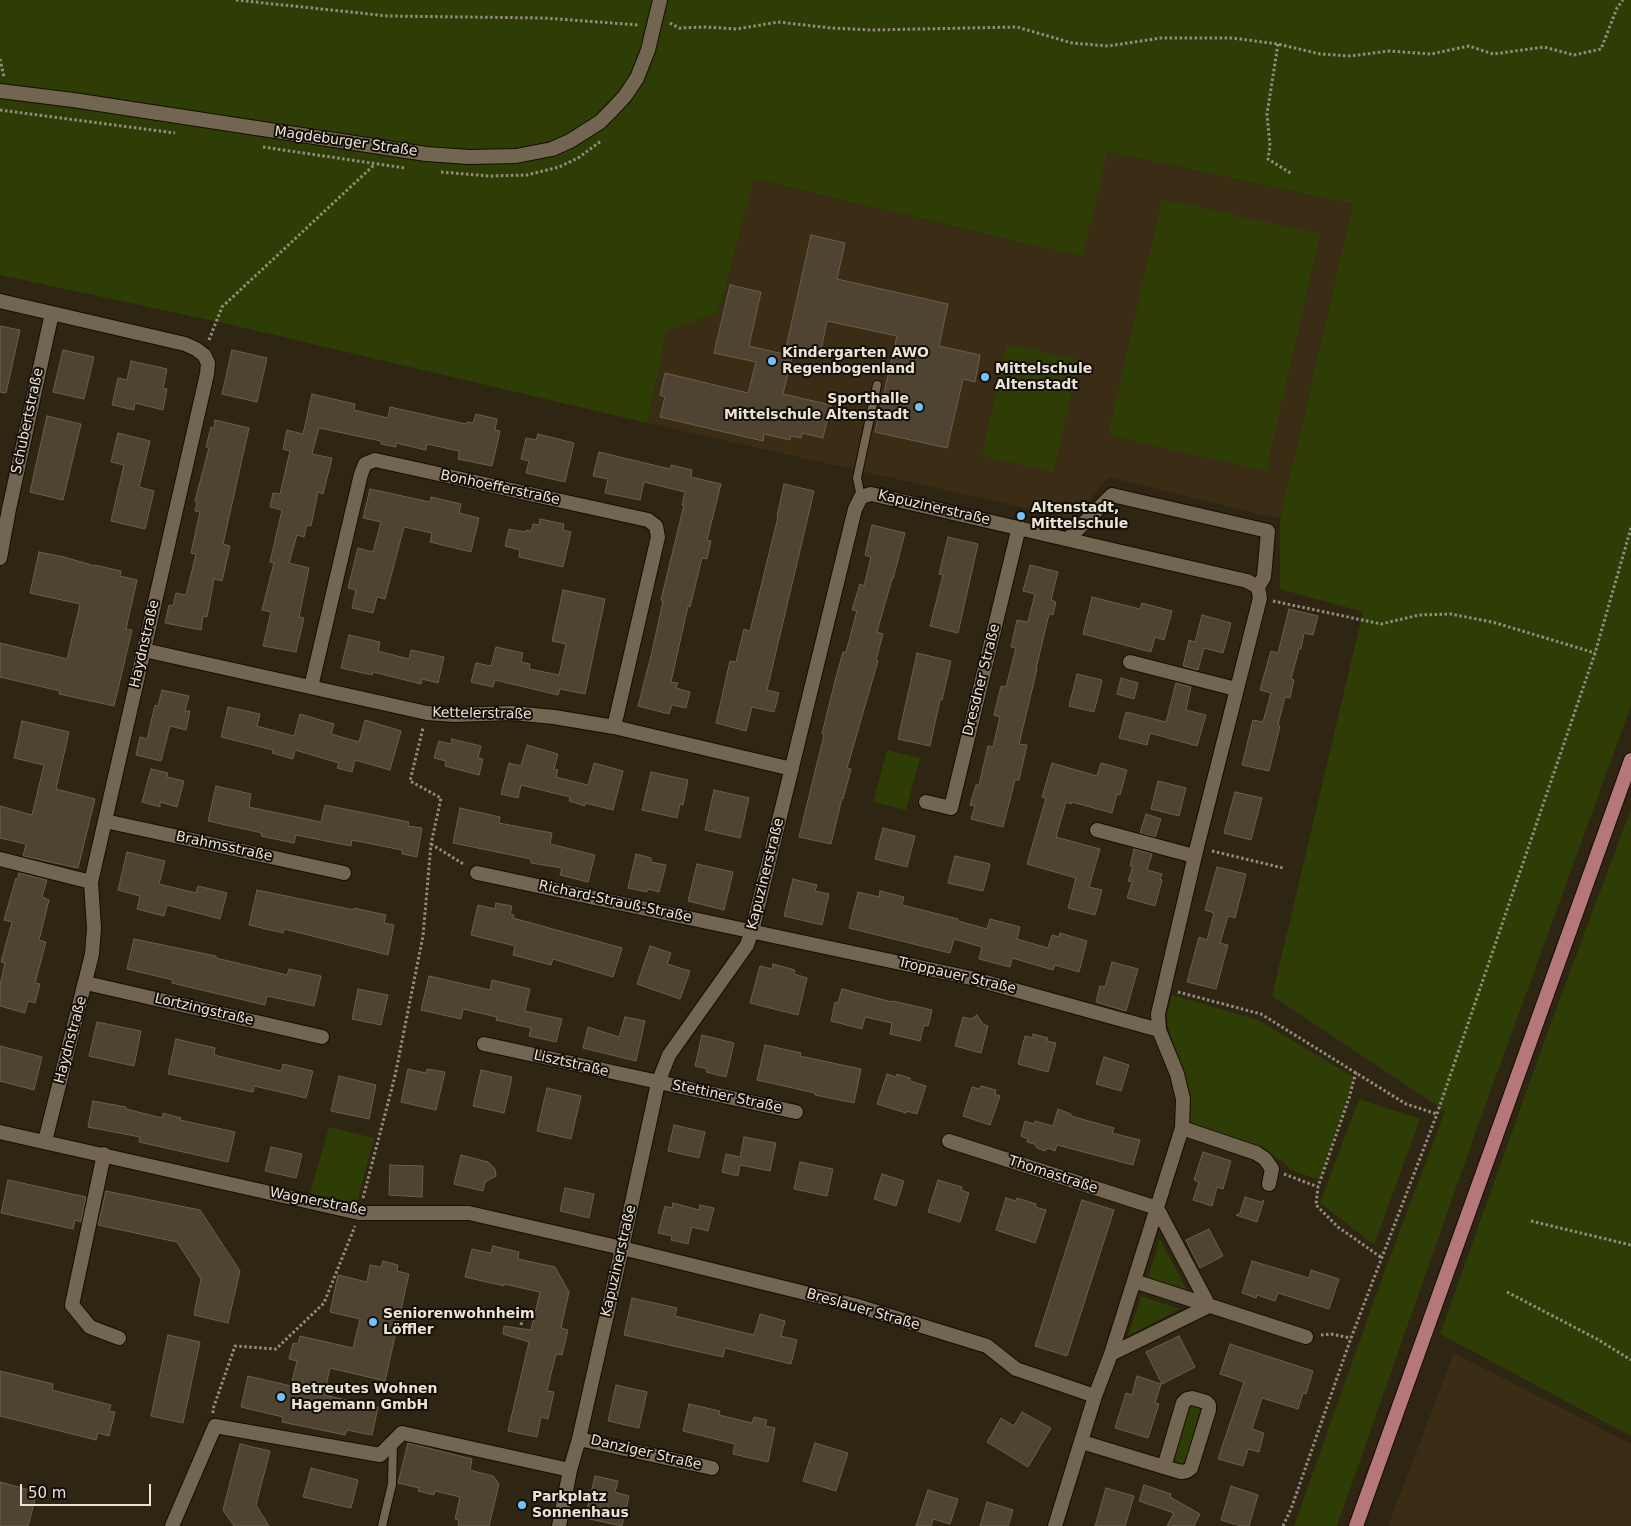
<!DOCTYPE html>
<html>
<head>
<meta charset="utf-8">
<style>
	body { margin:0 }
	#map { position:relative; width:1631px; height:1526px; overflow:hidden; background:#2f2513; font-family:"DejaVu Sans",sans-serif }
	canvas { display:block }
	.scale { position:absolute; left:20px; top:1484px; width:131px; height:22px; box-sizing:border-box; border:2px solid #eae3d8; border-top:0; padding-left:6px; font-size:15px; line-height:18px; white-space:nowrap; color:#eae3d8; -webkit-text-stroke:4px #140f08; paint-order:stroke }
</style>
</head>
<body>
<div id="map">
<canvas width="1631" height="1526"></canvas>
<div class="scale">50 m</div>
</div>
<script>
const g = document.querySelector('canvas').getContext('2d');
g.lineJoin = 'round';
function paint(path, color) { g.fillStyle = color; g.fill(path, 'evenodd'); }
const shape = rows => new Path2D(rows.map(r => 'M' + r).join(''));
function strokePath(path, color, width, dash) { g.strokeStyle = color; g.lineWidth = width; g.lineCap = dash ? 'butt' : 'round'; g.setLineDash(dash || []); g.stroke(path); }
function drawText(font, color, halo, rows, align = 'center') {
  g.font = font + ' "DejaVu Sans",sans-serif'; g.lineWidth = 4; g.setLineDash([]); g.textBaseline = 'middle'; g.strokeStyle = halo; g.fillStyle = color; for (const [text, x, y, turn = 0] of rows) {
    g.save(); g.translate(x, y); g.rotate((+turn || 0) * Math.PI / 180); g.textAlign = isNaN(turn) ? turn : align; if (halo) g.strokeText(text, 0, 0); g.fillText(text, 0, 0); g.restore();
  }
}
const built = shape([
	[1107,152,1353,204,1280,519,1108,477,1074,519,647,423,667,331,718,313,753,179,1081,257],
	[1454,1353,1631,1444,1631,1526,1388,1526]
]);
const green = shape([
	[0,0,1631,0,1631,706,1476,1131,1337,1526,1294,1526,1381,1281,1445,1111,1272,996,1363,612,1280,589,1280,519,1353,204,1108,152,1082,257,754,179,718,313,667,331,647,423,232,325,0,275],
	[1162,199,1320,234,1266,471,1108,435],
	[1007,344,1079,360,1053,472,982,456],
	[887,750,920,758,906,810,873,802],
	[1631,809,1631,1436,1440,1334,1549,1028],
	[1172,995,1258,1020,1354,1077,1320,1180,1290,1170,1285,1163,1254,1146,1190,1126,1190,1097,1183,1070,1168,1028,1167,1014],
	[1359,1099,1420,1119,1374,1245,1320,1203],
	[329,1127,374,1138,357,1203,310,1194],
	[1160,1239,1187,1290,1148,1277],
	[1141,1296,1180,1309,1128,1336],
	[1194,1405,1199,1406,1202,1411,1186,1462,1181,1464,1176,1463,1173,1458,1190,1407]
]);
const building = shape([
	[811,235,845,243,837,279,948,304,939,346,980,355,975,382,963,379,947,448,875,432,897,336,827,321,820,355,786,348,811,235],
	[730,285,761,292,749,346,792,356,783,394,831,405,823,438,802,433,801,438,791,436,790,440,764,434,763,441,660,417,665,397,660,395,665,373,748,393,756,362,714,353,730,285],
	[0,326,20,330,6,393,0,392,0,326],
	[63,350,94,357,84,399,53,392,63,350],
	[232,350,267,358,257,402,222,394,232,350],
	[131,361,167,369,163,388,167,389,163,410,135,403,134,410,112,405,118,378,127,380,131,361],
	[312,394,355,404,354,410,388,418,390,407,466,424,467,422,473,423,476,414,497,419,495,430,500,431,492,466,458,459,459,451,427,444,426,450,396,443,396,447,381,444,381,441,319,428,312,454,332,458,323,494,318,492,311,526,307,525,304,537,297,535,289,563,309,568,299,617,304,618,296,652,263,646,271,612,262,610,274,563,270,562,282,510,270,507,273,493,280,494,290,451,283,449,287,430,303,434,312,394],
	[47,416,81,424,63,500,30,492,47,416],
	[215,420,249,428,223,544,230,546,222,581,214,579,207,617,203,616,201,630,165,623,169,605,173,606,176,593,186,595,196,554,191,553,200,512,195,511,197,502,195,501,209,448,206,447,211,427,214,428,215,420],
	[118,433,150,441,139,487,154,491,145,529,111,521,124,465,111,462,118,433],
	[538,434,574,443,565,482,526,473,529,461,521,459,526,438,536,440,538,434],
	[599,452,670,469,671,465,692,470,691,477,721,484,707,540,711,541,707,559,702,558,690,607,688,606,671,682,678,683,676,688,690,692,686,708,672,705,669,714,638,706,652,652,663,601,661,600,684,505,682,505,685,492,644,482,640,500,605,493,608,479,593,476,599,452],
	[784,484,814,491,767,690,779,693,774,712,752,707,746,731,716,723,730,661,736,662,744,629,750,631,778,517,777,516,784,484],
	[370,489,430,502,431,497,461,504,459,513,479,518,471,552,430,542,432,533,404,527,385,599,377,597,373,613,352,608,356,590,348,588,358,548,373,552,381,522,363,518,370,489],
	[540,519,564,524,563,530,571,532,563,567,519,557,520,550,505,546,509,529,525,532,526,530,531,531,533,524,539,525,540,519],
	[872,525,905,533,893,579,892,579,877,632,883,634,876,660,878,661,847,768,851,769,843,799,842,798,831,844,799,837,824,735,822,734,835,681,843,652,846,652,857,611,852,610,860,584,864,586,871,557,865,555,872,525],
	[948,537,978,544,958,633,930,626,943,575,939,574,948,537],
	[39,552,64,557,95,566,95,565,121,571,120,576,137,580,126,629,132,630,114,706,59,694,60,691,0,677,0,643,67,659,80,604,30,593,39,552],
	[1030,565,1058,572,1051,600,1056,602,1053,615,1049,614,1036,669,1037,669,1019,744,1027,745,1019,780,1015,780,1003,827,971,819,975,806,970,805,976,785,979,785,988,746,993,747,1000,717,994,715,1001,686,1006,687,1016,648,1011,647,1017,620,1028,622,1035,594,1023,591,1030,565],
	[563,590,605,599,585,694,560,689,558,695,495,680,493,687,471,682,476,663,491,666,496,647,523,653,521,662,530,664,529,669,559,675,566,644,552,641,563,590],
	[1092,597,1140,609,1142,603,1172,611,1164,640,1155,637,1151,652,1083,634,1092,597],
	[1289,609,1318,616,1313,635,1304,633,1301,649,1299,649,1291,679,1294,680,1290,698,1285,697,1278,725,1280,726,1269,771,1242,765,1253,720,1263,722,1271,693,1260,690,1271,651,1278,653,1289,609],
	[1202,615,1231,623,1223,653,1204,648,1198,670,1183,666,1189,640,1195,642,1202,615],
	[349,635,380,642,378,651,409,659,411,650,444,657,438,683,422,679,421,684,373,672,372,675,341,668,349,635],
	[917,653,951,661,942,700,940,700,930,746,898,739,917,653],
	[1077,674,1102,680,1094,712,1069,706,1077,674],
	[1121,678,1138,683,1134,699,1117,694,1121,678],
	[1176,683,1191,687,1186,710,1206,715,1197,746,1150,733,1147,745,1119,738,1126,712,1166,722,1176,683],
	[162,690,189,696,185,711,190,711,186,730,170,726,161,761,136,755,140,737,147,739,155,705,158,706,162,690],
	[228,707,260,714,257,726,294,736,300,714,334,724,331,734,359,742,365,720,401,731,390,770,355,760,352,772,337,768,339,763,295,750,293,759,272,753,273,750,221,737,228,707],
	[22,721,69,732,56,789,95,799,78,868,23,856,26,844,0,838,0,806,32,815,44,765,14,758,22,721],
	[452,739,481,746,478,758,483,759,479,775,445,766,446,761,434,758,439,741,451,744,452,739],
	[527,745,558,754,554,769,558,770,556,777,588,785,594,763,623,771,613,810,585,803,585,806,569,801,570,797,521,785,518,798,501,794,509,763,521,766,527,745],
	[1052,763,1097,776,1101,763,1127,770,1120,795,1117,794,1112,813,1072,802,1071,804,1066,802,1056,837,1100,849,1089,887,1102,890,1095,915,1068,908,1076,878,1027,864,1046,798,1042,797,1052,763],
	[151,769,168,773,167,777,184,781,177,807,160,802,160,807,142,802,151,769],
	[651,772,688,780,683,805,680,804,677,818,642,810,651,772],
	[1158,781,1186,788,1179,816,1151,809,1158,781],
	[216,786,251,794,249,807,321,822,325,805,409,822,408,826,422,828,417,857,402,854,402,850,352,840,351,846,296,835,294,843,261,836,262,833,208,821,216,786],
	[714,790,749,798,740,838,705,830,714,790],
	[1235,792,1262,798,1251,840,1224,833,1235,792],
	[460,808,500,817,499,823,552,833,550,844,595,855,588,882,560,875,562,868,531,863,531,859,453,843,460,808],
	[1146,814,1161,819,1155,837,1140,833,1146,814],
	[883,828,915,836,907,867,875,859,883,828],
	[1134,849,1152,854,1147,870,1162,874,1160,879,1162,880,1155,906,1127,898,1132,882,1128,881,1133,866,1130,866,1134,849],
	[127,852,165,861,159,884,196,893,198,886,227,893,220,919,167,905,164,916,137,909,140,896,118,890,127,852],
	[636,854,651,858,651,862,666,865,659,892,648,889,647,892,628,888,636,854],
	[955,856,990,864,983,891,948,883,955,856],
	[697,864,733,872,724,910,688,901,697,864],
	[1217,867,1246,874,1235,918,1228,916,1220,943,1228,945,1216,989,1187,982,1199,937,1207,940,1214,913,1205,910,1217,867],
	[19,873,47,880,42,897,49,900,39,940,46,942,35,983,40,984,35,1003,28,1001,25,1013,0,1006,0,985,5,963,1,962,12,922,4,920,16,878,18,879,19,873],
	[793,879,817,885,815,891,829,894,822,925,784,916,793,879],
	[257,890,354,910,354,908,386,915,384,923,394,925,388,955,284,929,283,933,249,925,257,890],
	[880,891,904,897,902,905,958,919,958,921,987,929,990,919,1020,927,1017,939,1048,948,1052,935,1059,937,1060,933,1087,941,1079,972,1055,965,1053,970,1012,958,1010,967,979,959,982,947,954,939,950,953,849,928,858,892,879,897,880,891],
	[496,903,512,906,510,914,514,915,513,918,622,948,613,977,553,959,551,965,513,955,515,946,471,935,478,905,495,909,496,903],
	[134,939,216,956,216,958,287,975,289,969,321,976,314,1006,267,996,265,1005,172,983,173,980,127,969,134,939],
	[650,946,671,953,667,964,690,971,680,999,637,984,650,946],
	[1112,962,1138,969,1126,1011,1096,1002,1100,986,1105,987,1112,962],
	[773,964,795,970,794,974,807,978,798,1015,750,1003,760,966,772,969,773,964],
	[429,976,490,990,492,980,530,989,525,1011,562,1019,556,1042,529,1036,531,1028,496,1020,497,1017,463,1009,461,1019,421,1010,429,976],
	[358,989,388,995,381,1025,352,1019,358,989],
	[842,989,892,1002,893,1001,932,1010,928,1026,924,1025,920,1041,890,1034,892,1023,865,1017,862,1029,831,1021,835,1002,838,1003,842,989],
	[977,1015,983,1024,988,1026,981,1053,955,1046,963,1017,971,1019,977,1015],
	[625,1017,645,1021,636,1061,583,1048,588,1027,619,1037,625,1017],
	[97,1022,141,1031,134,1066,89,1056,97,1022],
	[1033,1034,1048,1038,1047,1041,1056,1043,1048,1072,1018,1064,1025,1036,1033,1038,1033,1034],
	[702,1035,734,1043,726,1077,706,1072,707,1069,695,1066,702,1035],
	[176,1039,215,1048,214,1055,281,1071,283,1064,313,1071,306,1098,254,1086,253,1092,168,1074,176,1039],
	[765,1045,801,1053,800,1056,861,1069,854,1103,815,1095,815,1093,757,1080,765,1045],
	[0,1046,42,1057,34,1090,0,1081,0,1046],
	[1104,1057,1129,1065,1121,1091,1096,1084,1104,1057],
	[408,1069,426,1073,427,1069,445,1072,436,1110,401,1102,408,1069],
	[481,1070,512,1077,504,1113,473,1106,481,1070],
	[887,1074,896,1077,897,1074,910,1078,910,1081,926,1086,917,1114,907,1111,906,1113,877,1104,887,1074],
	[339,1076,376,1085,369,1119,331,1111,339,1076],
	[981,1086,996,1090,995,1094,1000,1096,990,1125,963,1116,972,1087,980,1089,981,1086],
	[547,1088,581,1096,571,1139,537,1131,547,1088],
	[93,1101,126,1107,126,1109,162,1118,163,1113,181,1118,180,1120,235,1132,228,1162,139,1142,140,1137,88,1127,93,1101],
	[1058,1109,1071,1114,1071,1116,1114,1128,1112,1133,1140,1140,1133,1165,1057,1145,1055,1151,1048,1148,1045,1151,1037,1148,1034,1144,1027,1142,1028,1139,1021,1136,1025,1121,1034,1124,1035,1121,1053,1126,1058,1109],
	[674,1125,705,1132,699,1158,668,1151,674,1125],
	[744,1137,776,1143,770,1171,740,1165,738,1176,722,1172,726,1154,740,1157,744,1137],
	[271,1147,302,1154,296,1178,265,1171,271,1147],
	[1203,1152,1231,1161,1223,1189,1217,1187,1212,1206,1193,1200,1199,1182,1194,1180,1203,1152],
	[461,1155,488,1162,495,1169,496,1176,485,1182,483,1191,454,1184,461,1155],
	[800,1162,833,1169,827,1196,794,1189,800,1162],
	[390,1165,423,1166,422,1197,389,1195,390,1165],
	[882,1174,904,1181,896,1206,874,1199,882,1174],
	[8,1180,86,1197,81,1222,75,1220,73,1229,1,1213,8,1180],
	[938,1180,962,1187,961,1190,969,1193,960,1222,928,1212,938,1180],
	[565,1188,594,1194,589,1218,560,1211,565,1188],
	[106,1191,200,1210,240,1271,228,1323,194,1315,201,1279,177,1242,98,1225,106,1191],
	[1245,1197,1261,1202,1264,1200,1257,1222,1236,1215,1240,1213,1245,1197],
	[1006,1198,1016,1201,1017,1198,1036,1204,1035,1207,1046,1210,1035,1243,996,1230,1006,1198],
	[1082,1200,1114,1210,1067,1356,1035,1346,1082,1200],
	[673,1203,699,1210,700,1205,714,1208,708,1231,692,1227,688,1244,671,1240,672,1236,658,1233,665,1206,672,1208,673,1203],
	[1209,1229,1223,1256,1200,1268,1186,1240,1209,1229],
	[493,1246,519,1252,518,1259,555,1267,569,1292,561,1328,568,1330,562,1355,556,1354,551,1374,547,1391,554,1392,548,1419,541,1417,537,1437,508,1431,529,1342,503,1334,504,1326,531,1330,540,1292,504,1284,504,1286,465,1277,472,1249,491,1253,493,1246],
	[383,1261,398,1265,397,1271,409,1274,385,1381,330,1368,324,1395,378,1407,372,1435,347,1430,345,1435,316,1429,282,1422,283,1417,241,1407,248,1376,291,1386,297,1361,289,1359,293,1343,298,1344,300,1336,353,1348,360,1319,330,1312,338,1275,367,1282,370,1265,381,1267,383,1261],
	[1252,1261,1309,1278,1311,1270,1339,1279,1329,1309,1278,1293,1275,1301,1257,1295,1256,1298,1242,1293,1252,1261],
	[632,1298,677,1308,675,1316,754,1335,760,1314,785,1321,781,1336,797,1340,791,1364,725,1348,723,1357,624,1335,632,1298],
	[168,1335,200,1342,183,1423,151,1416,168,1335],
	[1179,1336,1195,1367,1162,1384,1146,1352,1179,1336],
	[1230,1344,1313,1371,1306,1394,1303,1393,1298,1409,1262,1398,1252,1429,1264,1433,1259,1452,1248,1449,1243,1466,1218,1459,1244,1382,1220,1374,1230,1344],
	[0,1371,53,1384,52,1390,111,1405,109,1411,115,1412,109,1436,98,1433,96,1440,0,1416,0,1371],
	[1137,1376,1161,1384,1155,1403,1159,1404,1148,1438,1115,1428,1126,1393,1132,1395,1137,1376],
	[616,1385,647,1392,639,1428,608,1421,616,1385],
	[689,1404,720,1411,719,1415,752,1423,754,1417,767,1420,765,1426,775,1428,768,1462,733,1454,735,1444,683,1431,689,1404],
	[1022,1412,1051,1428,1028,1467,987,1442,1001,1418,1014,1426,1022,1412],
	[408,1443,472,1459,470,1470,493,1476,499,1484,489,1526,458,1526,459,1520,455,1519,460,1497,435,1491,434,1495,418,1491,419,1488,398,1483,408,1443],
	[815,1443,848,1453,836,1491,803,1481,815,1443],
	[240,1444,270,1451,256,1505,269,1526,234,1526,223,1510,240,1444],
	[311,1468,358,1480,351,1508,303,1497,311,1468],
	[595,1476,618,1481,615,1492,629,1496,622,1526,585,1518,595,1476],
	[0,1482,37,1492,28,1526,0,1526,0,1482],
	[1144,1485,1171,1494,1170,1497,1200,1514,1194,1526,1167,1526,1174,1513,1139,1501,1144,1485],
	[1231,1486,1258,1495,1249,1526,1241,1526,1221,1520,1231,1486],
	[1106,1488,1134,1496,1125,1526,1095,1526,1106,1488],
	[928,1490,958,1499,950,1524,933,1519,931,1526,916,1526,928,1490],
	[987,1502,1013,1510,1008,1526,980,1526,987,1502]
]);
const path = shape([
	[236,0,388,16,544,18,639,25],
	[670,23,679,28,706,27,737,29,778,22,831,28,872,30,1017,27,1072,43,1108,46,1161,38,1232,38,1278,44,1320,54,1350,56,1389,51,1431,54,1469,46,1493,54,1544,47,1574,55,1601,49,1617,8,1623,0],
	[1278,44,1267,114,1270,146,1268,159,1292,174],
	[0,59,4,77],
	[0,110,175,133],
	[263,147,405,168],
	[441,172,489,176,527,175,559,167,578,158,601,141],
	[209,340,222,307,374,165],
	[1273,601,1381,624,1419,615,1451,614,1496,623,1595,653],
	[431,844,465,865],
	[1212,851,1283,868],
	[1178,992,1261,1014,1406,1104,1437,1114],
	[1356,1072,1349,1098,1318,1187,1316,1205,1338,1227,1382,1258],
	[1284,1174,1318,1187],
	[363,1198,395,1076,423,936,431,844,441,798,410,781,423,728],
	[1531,1221,1631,1245],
	[1507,1292,1597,1339,1631,1360],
	[521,1325,524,1310],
	[1321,1335,1331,1334,1351,1338],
	[213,1413,213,1409,235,1346,276,1349,324,1303,355,1226],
	[1283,1526,1291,1509,1351,1338,1437,1114,1595,653,1631,528]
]);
const service = shape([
	[861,497,857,478,877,385],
	[382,1526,392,1484,393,1442]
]);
const minor = shape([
	[0,91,73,100,426,154,469,157,516,156,552,149,570,141,600,122,612,110,625,96,637,78,648,50,660,0],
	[0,301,185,344,196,349,204,355,208,363,207,374,91,882,94,928,92,954,45,1141],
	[0,558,9,509,52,313],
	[144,650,427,713,454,715,512,713,554,717,614,727,792,769],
	[1130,662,1236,689],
	[311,687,361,474,365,464,375,460,648,520,656,526,658,537,614,727],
	[926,802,951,808,1019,527],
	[105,821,344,873],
	[1097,830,1194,856],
	[0,859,91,882],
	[477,873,971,978,1159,1030],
	[86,983,322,1037],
	[484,1044,796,1112],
	[1182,1128,1256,1153,1265,1159,1272,1169,1269,1184],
	[0,1132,359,1213,469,1213,622,1248,854,1305,987,1346,1016,1369,1095,1396],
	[949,1141,1157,1208,1209,1306,1111,1354],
	[104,1154,72,1305,90,1327,119,1338],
	[1134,1281,1306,1337],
	[579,1439,712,1468],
	[1082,1442,1164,1467,1181,1472,1187,1471,1191,1468,1209,1410,1209,1405,1206,1402,1192,1398,1187,1399,1183,1403,1164,1467],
	[172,1526,215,1426,380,1455,402,1433,570,1470],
	[559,1526,570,1470,579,1439,622,1248,658,1083,669,1055,747,945,752,931,855,509,861,497,871,494,1247,581,1258,587,1264,577,1268,531,1112,495,1068,539],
	[1055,1526,1095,1396,1111,1354,1182,1128,1183,1099,1177,1074,1159,1030,1158,1014,1197,847,1260,598,1258,587]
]);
const primary = shape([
	[1356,1526,1631,760]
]);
const markers = [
	[772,361,5,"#77c0f7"],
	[985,377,5,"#77c0f7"],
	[919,407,5,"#77c0f7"],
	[1021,516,5,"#77c0f7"],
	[373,1322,5,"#77c0f7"],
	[281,1397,5,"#77c0f7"],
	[522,1505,5,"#77c0f7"]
];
const streetNames = [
	["Magdeburger Straße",346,142,8],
	["Schubertstraße",28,421,-78],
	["Bonhoefferstraße",500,488,12],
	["Kapuzinerstraße",934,508,13],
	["Haydnstraße",145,644,-77],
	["Dresdner Straße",982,680,-76],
	["Kettelerstraße",482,714,1],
	["Brahmsstraße",224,847,12],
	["Kapuzinerstraße",766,874,-76],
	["Richard-Strauß-Straße",615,902,12],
	["Troppauer Straße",957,976,13],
	["Lortzingstraße",204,1010,13],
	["Haydnstraße",71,1040,-75],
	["Lisztstraße",571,1064,13],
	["Stettiner Straße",727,1097,12],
	["Thomastraße",1053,1175,18],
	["Wagnerstraße",318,1202,11],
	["Kapuzinerstraße",619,1261,-77],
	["Breslauer Straße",863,1310,16],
	["Danziger Straße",646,1453,13]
];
const poiNames = [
	["Kindergarten AWO",782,353],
	["Regenbogenland",782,369],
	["Mittelschule",995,369],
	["Altenstadt",995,385],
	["Sporthalle",909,399,"right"],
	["Mittelschule Altenstadt",909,415,"right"],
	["Altenstadt,",1031,508],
	["Mittelschule",1031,524],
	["Seniorenwohnheim",383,1314],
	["Löffler",383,1330],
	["Betreutes Wohnen",291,1389],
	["Hagemann GmbH",291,1405],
	["Parkplatz",532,1497],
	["Sonnenhaus",532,1513]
];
paint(built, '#3b2d15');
paint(green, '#2e3c06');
paint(building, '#4f4431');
strokePath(building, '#6b5f4b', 1);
strokePath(service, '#170e01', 10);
strokePath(minor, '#170e01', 16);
strokePath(primary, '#170e01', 16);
strokePath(path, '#948c7e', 3, [2.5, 2.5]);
strokePath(service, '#726653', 8);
strokePath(minor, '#726653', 14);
strokePath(primary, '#b5777a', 14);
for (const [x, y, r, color] of markers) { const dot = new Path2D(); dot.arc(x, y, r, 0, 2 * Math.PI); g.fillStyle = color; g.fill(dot); strokePath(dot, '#140f08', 2); }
drawText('14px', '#eae3d8', '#140f08', streetNames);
drawText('bold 14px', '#eae3d8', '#140f08', poiNames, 'left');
</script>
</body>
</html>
